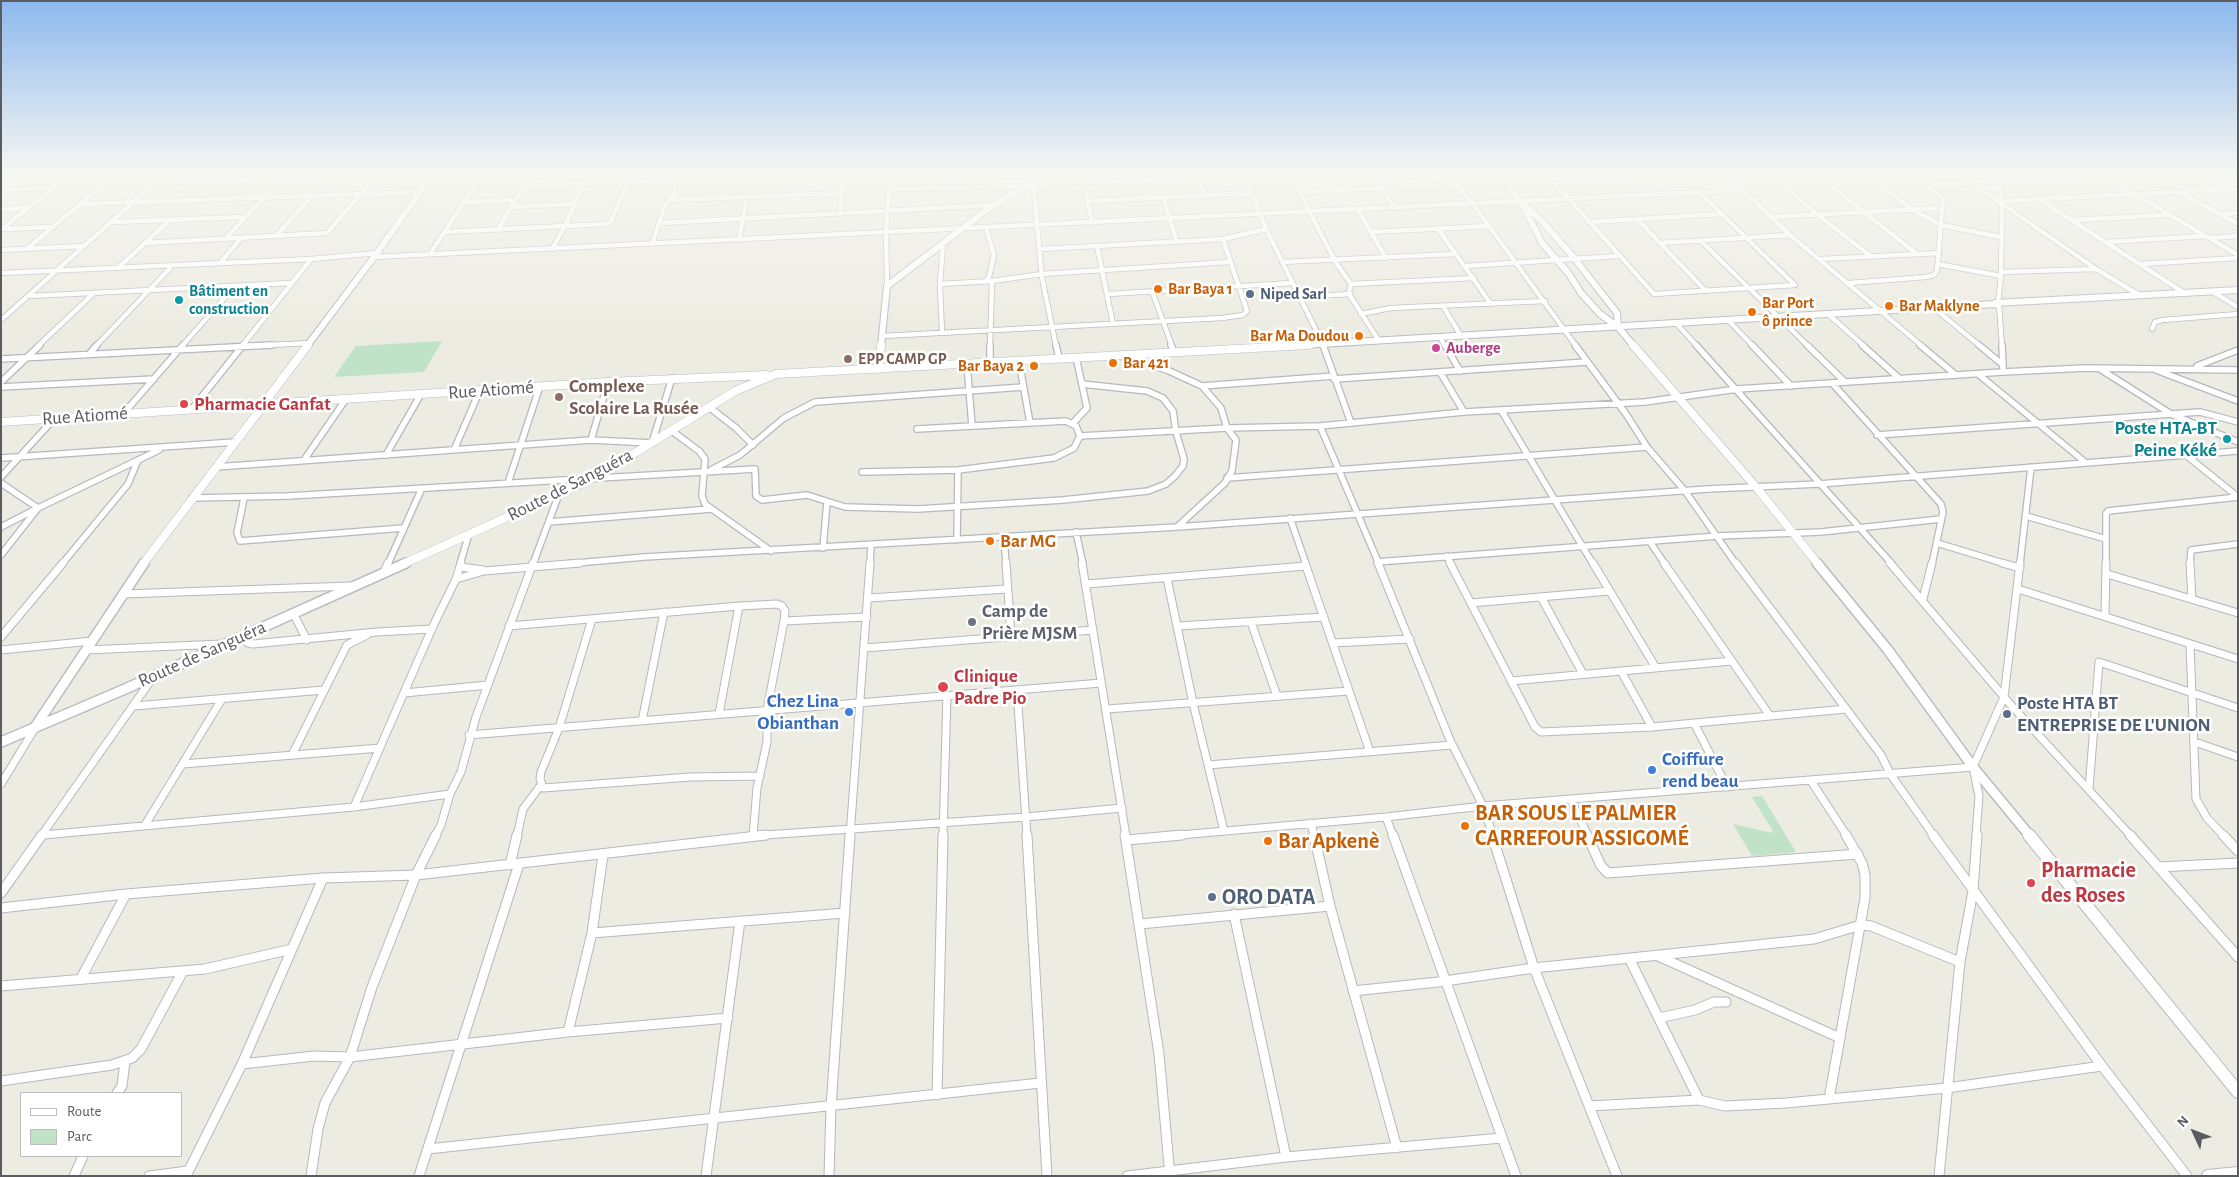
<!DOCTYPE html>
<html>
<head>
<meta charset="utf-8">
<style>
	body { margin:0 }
	#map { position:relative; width:2239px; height:1177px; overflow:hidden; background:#ecece2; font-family:"Alegreya Sans",sans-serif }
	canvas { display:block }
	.frame { position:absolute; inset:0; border:2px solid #5a5c61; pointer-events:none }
	.legend { position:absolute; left:20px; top:1092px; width:162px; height:65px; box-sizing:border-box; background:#fff; border:1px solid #bdbec0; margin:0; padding:6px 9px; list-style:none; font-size:15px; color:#5a5c61 }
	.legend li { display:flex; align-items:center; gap:10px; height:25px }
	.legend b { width:25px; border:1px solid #bdbec0 }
	.north { position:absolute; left:2169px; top:1107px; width:50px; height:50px; -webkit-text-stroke:4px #fff; paint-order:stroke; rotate:313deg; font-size:14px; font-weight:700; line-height:20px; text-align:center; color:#5a5c61 }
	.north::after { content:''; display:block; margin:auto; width:18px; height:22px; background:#5a5c61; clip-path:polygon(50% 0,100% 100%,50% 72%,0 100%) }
</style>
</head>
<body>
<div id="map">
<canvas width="2239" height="1177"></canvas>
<div class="frame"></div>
<ul class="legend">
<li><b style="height:6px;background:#fff"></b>Route</li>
<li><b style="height:14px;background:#c0e2c7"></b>Parc</li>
</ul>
<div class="north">N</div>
</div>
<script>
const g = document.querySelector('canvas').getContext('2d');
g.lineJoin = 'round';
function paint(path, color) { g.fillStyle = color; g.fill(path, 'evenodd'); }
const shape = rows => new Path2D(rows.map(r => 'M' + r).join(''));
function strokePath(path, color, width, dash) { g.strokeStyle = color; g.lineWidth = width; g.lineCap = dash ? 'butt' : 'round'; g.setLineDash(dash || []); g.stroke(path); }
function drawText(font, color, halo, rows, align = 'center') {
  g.font = font + ' "Alegreya Sans",sans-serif'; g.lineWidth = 5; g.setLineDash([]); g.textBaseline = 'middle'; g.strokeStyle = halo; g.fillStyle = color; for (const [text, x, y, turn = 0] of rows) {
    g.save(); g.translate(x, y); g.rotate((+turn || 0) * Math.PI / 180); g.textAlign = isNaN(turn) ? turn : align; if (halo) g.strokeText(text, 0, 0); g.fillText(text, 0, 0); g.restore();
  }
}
const green = shape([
	[442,341,424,372,334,377,356,346],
	[1762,796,1796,852,1752,856,1733,824,1772,833,1773,831,1752,797]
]);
const streetFar3 = shape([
	[1032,172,1042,278,1056,346],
	[1082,172,1092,223],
	[1127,172,1129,180],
	[1195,172,1205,196],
	[1240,172,1252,193,1266,229,1324,346],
	[1269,172,1278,172],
	[1289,172,1336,263,1351,284,1349,291,1351,297,1379,341],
	[1446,172,1473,204,1576,346],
	[1545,172,1654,294,1795,285,1700,193],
	[1724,172,1790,235,1922,346],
	[1768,172,1818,215,1872,257],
	[1813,172,1917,254],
	[1864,172,1913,210,1941,225,2000,237],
	[1956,172,2096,269,2141,296],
	[2097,172,2238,255],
	[2179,172,2211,189],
	[1241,175,1262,174],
	[775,176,866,172],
	[1551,179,1636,175,1656,195],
	[2000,179,2146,172],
	[154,183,378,173],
	[1033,184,1197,177],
	[1927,185,1973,183],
	[1978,186,2000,188],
	[523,187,676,179],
	[1382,187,1394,208],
	[889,189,1024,186],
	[1,190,55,187],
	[1300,192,1456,184],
	[2180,192,2238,224],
	[1163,198,1177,242],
	[669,200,841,193],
	[2040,200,2186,294],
	[1087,201,1252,193],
	[2002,201,2238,189],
	[464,202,516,200],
	[80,204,420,192],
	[511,207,574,204],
	[1,209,29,208],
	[1358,210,1386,258],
	[840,213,844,172],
	[2221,214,2238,213],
	[1770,217,1942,208],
	[1637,219,1706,291],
	[2073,220,2168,215],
	[112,222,244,217],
	[1588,222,1722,214],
	[660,223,993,205],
	[2,229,73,172],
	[2,229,54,227],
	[1438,229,1491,304],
	[498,230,523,187,528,172],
	[444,232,606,224,611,221,632,172],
	[1371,232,1489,226],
	[276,236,313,195],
	[2210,238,2238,236],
	[225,239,288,172],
	[739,240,747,197],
	[1700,240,1808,346],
	[2106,242,2205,236],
	[145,243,327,233,380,172],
	[1660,243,1790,235],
	[652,244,665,205,674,194,676,179,680,172],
	[1097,246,1113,324],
	[28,248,118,172],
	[552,249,565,226,583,185],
	[1041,249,1223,239,1266,229],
	[1,250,84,246],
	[430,254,484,172],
	[374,257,1744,190],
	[1821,259,1939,253],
	[1282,262,1455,254],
	[220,263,241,238],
	[1938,264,2001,276],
	[2140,264,2238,258],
	[1466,266,1618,256],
	[119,267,170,220],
	[2001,272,2096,269],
	[1,273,311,259,377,253],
	[985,282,989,277,994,255,986,228],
	[1849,283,1926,277,1934,275,1937,271,1943,198,1908,172],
	[940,284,992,281,1042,274,1229,262],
	[1351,284,1474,278],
	[887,286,886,232,890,172],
	[1152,291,1172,346],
	[2213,292,2238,307],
	[1108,294,1292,283],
	[31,296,290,283],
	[1298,297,1350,294],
	[1998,303,2001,276,2002,205,1999,172],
	[1999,305,2002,346],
	[1443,306,1461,336],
	[1934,308,1980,346],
	[1361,314,1391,308,1545,301],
	[1828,314,1864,346],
	[1,320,167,172],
	[1728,320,1753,346],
	[1676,323,1697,346],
	[2152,329,2155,322,2163,320,2238,314],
	[942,333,940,284,943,244],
	[882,336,1222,318,1243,315,1247,311,1223,239],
	[1440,337,1445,346],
	[38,346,94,293],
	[96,346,173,265],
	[182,346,235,286],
	[242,346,311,259],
	[248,346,310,343],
	[990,346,992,281]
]);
const streetFar2 = shape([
	[1056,345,1059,358],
	[1171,345,1174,352],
	[1323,345,1351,423],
	[1445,345,1460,371],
	[1575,345,1626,414,1647,447,1685,491,1736,564],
	[1696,345,1892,564],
	[1752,345,1791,386],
	[1807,345,1845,382],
	[1862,345,1900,379],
	[1920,345,1956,375],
	[1979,345,2003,365],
	[2002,345,2003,368],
	[90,353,97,345],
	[1,359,272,345],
	[1019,361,1030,423],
	[990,363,990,345],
	[967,364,972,426],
	[2197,366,2238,350],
	[2100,369,2171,414,2238,442],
	[2156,370,2238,401],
	[1440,372,1464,412],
	[1978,374,2085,462],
	[1334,379,1587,362],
	[1,382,40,345],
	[1832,383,1941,504,1943,512,1932,564],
	[1202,386,1334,376],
	[1,387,154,379],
	[709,407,736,428,753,445],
	[192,409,243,345],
	[1501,410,1593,564],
	[124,413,183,345],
	[1073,423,1087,408,1076,357],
	[1320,426,1379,564],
	[672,431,699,451,705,459,702,496,705,504,771,551],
	[1877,435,2200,412,2238,422],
	[1080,436,1227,428,1320,426,1464,412,1645,402,1737,389,2003,372,2085,368,2238,370],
	[591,440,608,382],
	[454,450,480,390],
	[386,455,421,394],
	[2187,456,2238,497],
	[1,458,235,442],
	[304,460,346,399],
	[216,467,591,440,652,443,672,378],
	[711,470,740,455,784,418,815,402,1023,387],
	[862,472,958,470,1054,458,1074,448,1080,436,1076,426,1066,421,917,429],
	[1,477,54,419],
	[1227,478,1647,447],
	[1,483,38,508,159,450],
	[508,483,540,386],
	[192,498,288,496,755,469,756,496,762,500,807,495,845,507,918,509,1063,500,1148,491,1166,484,1175,476,1183,466,1184,459,1176,432,1173,411,1163,398,1147,391,1082,384],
	[244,498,237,533,240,541,403,528],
	[2026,516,2106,539],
	[1290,518,1306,564],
	[549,522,711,509],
	[1,527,38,508,1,555],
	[1177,527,1708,489,1819,484,2238,451],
	[1076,532,1083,564],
	[1004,537,1006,564],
	[957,540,958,470],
	[1650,542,1665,564],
	[1937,543,2006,564],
	[823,548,827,502],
	[1447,556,1451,564],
	[1377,562,1718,536,1821,532,1941,519],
	[62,564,128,484,138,460],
	[388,564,422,488],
	[460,564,469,534],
	[533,564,559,494],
	[566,564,644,557,1177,527,1225,483,1232,471,1236,440,1227,428,1221,408,1202,386,1167,370,1123,357],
	[870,564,871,545],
	[2020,564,2031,467],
	[2106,564,2106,514,2108,511,2238,497],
	[2190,564,2191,550,2238,544]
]);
const streetFar1 = shape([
	[1006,563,1011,635],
	[1082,563,1126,836],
	[1305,563,1370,752],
	[1378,563,1450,740,1483,806,1493,836],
	[1450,563,1535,727,1541,732,1652,727,1846,709],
	[1593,563,1656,668],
	[1664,563,1770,716],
	[1736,563,1881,755,1891,775,1934,836],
	[1890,563,2010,704,2131,836],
	[2002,563,2020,568],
	[2190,563,2192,599],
	[461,567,483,570],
	[384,572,388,563],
	[2107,574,2238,613],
	[1167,578,1193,703,1224,831],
	[456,579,484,571,580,563],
	[1087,584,1306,566],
	[2018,589,2238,659],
	[123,594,350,586],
	[1541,597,1583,674],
	[869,598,1007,589],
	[1923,599,1932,563],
	[1471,603,1609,591],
	[293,613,307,640],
	[2105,616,2106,563],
	[592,619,559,728,541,772,540,779,543,788,690,777,760,776],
	[784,621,867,617],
	[1251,622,1277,696],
	[509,626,739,606,777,604,782,606,785,611,784,621,767,710,767,742,757,788,753,836],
	[1178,626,1324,617],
	[242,636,248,643,253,644,377,632,432,629],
	[1,637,63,563],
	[1333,643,1410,639],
	[2190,644,2196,799,2207,818,2224,836],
	[865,648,1093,630],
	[1,650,92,641],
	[86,650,221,644],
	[1621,671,1652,727],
	[1511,681,1732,661],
	[1017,690,1027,836],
	[404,693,488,685],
	[134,706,324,690],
	[1107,709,1349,691],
	[719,714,739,606],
	[642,721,664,612],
	[1694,723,1727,787],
	[469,735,1101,683],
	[2195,742,2238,757],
	[292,755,347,645,367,635],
	[183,764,380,748],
	[1208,765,1452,745],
	[1811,781,1847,836],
	[1,784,35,728],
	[2089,789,2099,662,2238,708],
	[1571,800,1588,836],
	[354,807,434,624,456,579,461,563],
	[1386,817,1393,836],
	[1311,823,1314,836],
	[145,825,222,699],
	[43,835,354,807,450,794],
	[41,836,154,676],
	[435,836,441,825,450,794,461,772,476,717,533,563],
	[517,836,523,809,541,785],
	[750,836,1026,817,1122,808],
	[850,836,870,563],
	[943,836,947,695],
	[1168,836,1386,817,1483,806,1973,767],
	[1976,836,1979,796,1973,767,2004,697,2020,563]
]);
const street = shape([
	[1027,835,1047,1176],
	[1125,835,1159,1054,1170,1176],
	[1314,835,1330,906,1397,1148],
	[1393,835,1516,1176],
	[1492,835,1534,968,1617,1176],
	[1587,835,1601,866,1608,873,1858,854],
	[1933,835,2102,1066,2187,1176],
	[2130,835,2238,957],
	[2223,835,2238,851],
	[1127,840,1182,835],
	[510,865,517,835],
	[2158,867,2238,863],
	[1,893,42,835],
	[1,908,126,894,323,878,416,875,766,835],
	[1234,914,1286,1157],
	[1140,924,1330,906],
	[592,933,845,913],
	[1658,956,1840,1038],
	[1629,958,1699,1100],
	[81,978,126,894],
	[1,986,205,969,292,949],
	[1353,991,1438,982,1534,968,1814,939,1861,925,1871,926,1960,962],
	[1659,1018,1695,1010,1714,1002,1726,1002],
	[568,1032,592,933,603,855],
	[242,1064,314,1056,350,1057,568,1032,728,1018],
	[1,1081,112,1065,132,1058,141,1049,183,971],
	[117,1093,122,1086,125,1061],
	[937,1095,943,835],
	[1829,1099,1865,898,1865,875,1862,863,1846,835],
	[1589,1106,1699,1100,1725,1106,1786,1103,1947,1088,2102,1066],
	[428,1149,1040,1083],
	[74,1176,83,1156],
	[149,1176,188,1171],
	[186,1176,242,1064,323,878],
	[311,1176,318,1129,325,1103,350,1057,372,987,416,875,436,835],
	[419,1176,519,864],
	[706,1176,740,921],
	[829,1176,831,1107,850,835],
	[1127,1176,1286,1157,1502,1138],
	[1939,1176,1960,962,1973,891,1977,835]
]);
const secondaryFar3 = shape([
	[1498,172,1521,202,1543,222,1574,258,1617,313,1618,327],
	[1521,202,1542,243,1569,274,1581,293,1600,314,1618,327,1634,346],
	[1998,305,1995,303,2238,290],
	[307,346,377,253,434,172],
	[881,346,887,286,993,205,1053,172],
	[1286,346,1996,304]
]);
const secondaryFar2 = shape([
	[1633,345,1756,487,1818,564],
	[879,369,881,345],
	[264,403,308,345],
	[264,403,266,404,259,406,264,403],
	[266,404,608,382,766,375],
	[1,422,259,405],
	[143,564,262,407],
	[403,564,576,486,635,453,735,391,776,374,1309,345]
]);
const secondaryFar1 = shape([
	[1817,563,1888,650,1973,767,2030,836],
	[35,727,144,563],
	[1,742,125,689,406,563]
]);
const secondary = shape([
	[2029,835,2238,1092],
	[2208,1176,2238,1173]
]);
const markers = [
	[1158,289,5,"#e8710a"],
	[1250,294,5,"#5c6f8a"],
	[179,300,5,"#0f9aa8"],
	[1889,306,5,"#e8710a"],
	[1752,312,5,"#e8710a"],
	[1359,336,5,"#e8710a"],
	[1436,348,5,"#d1479c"],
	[848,359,5,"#8d6e63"],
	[1113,363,5,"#e8710a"],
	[1034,366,5,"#e8710a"],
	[559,397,5,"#8d6e63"],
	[184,404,5,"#e0444e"],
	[2227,439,5,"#0f9aa8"],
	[990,541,5,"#e8710a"],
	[972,622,5,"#6b7280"],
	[943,687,6,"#e0444e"],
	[849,712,5,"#3f7fe0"],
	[2007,714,5,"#5c6f8a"],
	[1652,770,5,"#3f7fe0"],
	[1465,826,5,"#e8710a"],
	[1268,841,5,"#e8710a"],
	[2031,883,5,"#e0444e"],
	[1212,897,5,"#5c6f8a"]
];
const farFoodnames = [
	["Bar Baya 1",1168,289],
	["Bar Port",1762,303],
	["ô prince",1762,321],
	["Bar Maklyne",1899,306],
	["Bar Ma Doudou",1349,336,"right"],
	["Bar 421",1123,363],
	["Bar Baya 2",1024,366,"right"]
];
const farCulturenames = [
	["Bâtiment en",189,291],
	["construction",189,309]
];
const farServicenames = [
	["Niped Sarl",1260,294]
];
const farHotelnames = [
	["Auberge",1446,348]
];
const farEducationnames = [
	["EPP CAMP GP",858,359]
];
const educationNames = [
	["Complexe",569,386],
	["Scolaire La Rusée",569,408]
];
const streetNames = [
	["Rue Atiomé",491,390,-4],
	["Rue Atiomé",85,416,-4],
	["Route de Sanguéra",570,485,-27],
	["Route de Sanguéra",202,654,-24]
];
const healthNames = [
	["Pharmacie Ganfat",194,404],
	["Clinique",954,676],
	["Padre Pio",954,698]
];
const cultureNames = [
	["Poste HTA-BT",2217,428],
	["Peine Kéké",2217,450]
];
const foodNames = [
	["Bar MG",1000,541]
];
const worshipNames = [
	["Camp de",982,611],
	["Prière MJSM",982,633]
];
const shopNames = [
	["Chez Lina",839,701],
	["Obianthan",839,723],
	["Coiffure",1662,759,"left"],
	["rend beau",1662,781,"left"]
];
const serviceNames = [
	["Poste HTA BT",2017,703],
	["ENTREPRISE DE L'UNION",2017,725]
];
const nearFoodnames = [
	["BAR SOUS LE PALMIER",1475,813],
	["CARREFOUR ASSIGOMÉ",1475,838],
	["Bar Apkenè",1278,841]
];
const nearHealthnames = [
	["Pharmacie",2041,870],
	["des Roses",2041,895]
];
const nearServicenames = [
	["ORO DATA",1222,897]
];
paint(green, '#c0e2c7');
strokePath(streetFar3, '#b7b8bd', 6);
strokePath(streetFar2, '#b7b8bd', 8);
strokePath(streetFar1, '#b7b8bd', 9);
strokePath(street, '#b7b8bd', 11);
strokePath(secondaryFar3, '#babbc2', 8);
strokePath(secondaryFar2, '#babbc2', 9);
strokePath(secondaryFar1, '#babbc2', 12);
strokePath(secondary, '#babbc2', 14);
strokePath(streetFar3, '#fff', 4.5);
strokePath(streetFar2, '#fff', 5.5);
strokePath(streetFar1, '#fff', 7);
strokePath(street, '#fff', 9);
strokePath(secondaryFar3, '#fff', 6);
strokePath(secondaryFar2, '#fff', 8);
strokePath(secondaryFar1, '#fff', 9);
strokePath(secondary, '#fff', 12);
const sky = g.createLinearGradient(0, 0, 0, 337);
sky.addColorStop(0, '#8db9ee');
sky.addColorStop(0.51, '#f6f6f2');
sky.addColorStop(1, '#f6f6f200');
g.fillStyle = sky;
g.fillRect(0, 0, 2239, 337);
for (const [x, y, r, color] of markers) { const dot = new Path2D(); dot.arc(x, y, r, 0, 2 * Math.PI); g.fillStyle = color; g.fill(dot); strokePath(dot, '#fff', 2); }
drawText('bold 16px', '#c56008', '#fff', farFoodnames, 'left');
drawText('bold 16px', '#0d838f', '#fff', farCulturenames, 'left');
drawText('bold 16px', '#4e5e75', '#fff', farServicenames, 'left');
drawText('bold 16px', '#b23c85', '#fff', farHotelnames, 'left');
drawText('bold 16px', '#785e54', '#fff', farEducationnames, 'left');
drawText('bold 19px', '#785e54', '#fff', educationNames, 'left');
drawText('19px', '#5a5c61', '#fff', streetNames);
drawText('bold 19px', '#be3a42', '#fff', healthNames, 'left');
drawText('bold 19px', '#0d838f', '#fff', cultureNames, 'right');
drawText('bold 19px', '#c56008', '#fff', foodNames, 'left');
drawText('bold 19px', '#5b616d', '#fff', worshipNames, 'left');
drawText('bold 19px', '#366cbe', '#fff', shopNames, 'right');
drawText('bold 19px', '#4e5e75', '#fff', serviceNames, 'left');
drawText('bold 22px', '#c56008', '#fff', nearFoodnames, 'left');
drawText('bold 22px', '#be3a42', '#fff', nearHealthnames, 'left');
drawText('bold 22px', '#4e5e75', '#fff', nearServicenames, 'left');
</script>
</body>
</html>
